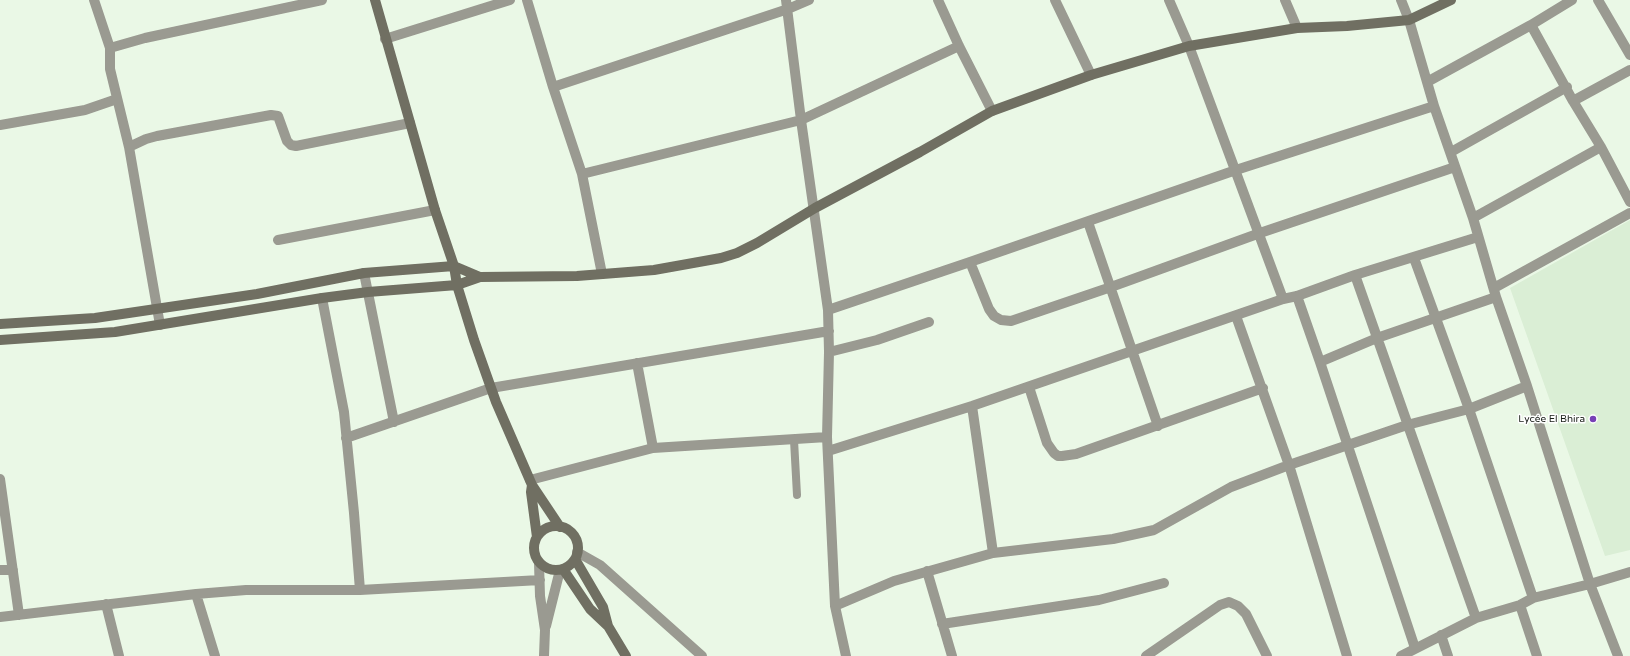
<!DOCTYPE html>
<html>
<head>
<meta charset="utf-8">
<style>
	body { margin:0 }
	canvas { display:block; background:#eaf8e6 }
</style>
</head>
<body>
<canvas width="1630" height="656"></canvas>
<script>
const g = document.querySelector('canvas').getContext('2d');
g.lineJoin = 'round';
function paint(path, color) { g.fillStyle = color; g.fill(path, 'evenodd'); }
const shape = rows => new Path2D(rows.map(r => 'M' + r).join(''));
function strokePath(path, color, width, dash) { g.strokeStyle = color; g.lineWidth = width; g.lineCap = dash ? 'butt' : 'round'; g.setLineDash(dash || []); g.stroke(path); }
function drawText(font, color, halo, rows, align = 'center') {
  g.font = font + ' "Varela Round",sans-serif'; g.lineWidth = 3; g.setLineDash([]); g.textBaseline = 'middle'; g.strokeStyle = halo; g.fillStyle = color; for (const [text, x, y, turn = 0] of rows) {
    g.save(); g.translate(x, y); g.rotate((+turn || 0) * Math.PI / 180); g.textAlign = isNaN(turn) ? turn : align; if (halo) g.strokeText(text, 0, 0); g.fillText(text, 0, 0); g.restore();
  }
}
const built = shape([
	[1630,220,1630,550,1605,556,1510,288]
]);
const lane = shape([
	[794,440,797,495]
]);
const street = shape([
	[94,0,110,48,110,69,129,147,160,325],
	[527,0,553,87,582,174,602,274],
	[786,0,801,120,828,310,829,352,827,437,835,606,846,656],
	[938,0,959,46,992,111],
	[1055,0,1091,75],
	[1169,0,1189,46,1283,299],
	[1285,0,1297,28],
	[1401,0,1409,20,1434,106,1473,218,1496,297,1527,386,1590,584,1618,656],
	[1598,0,1630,55],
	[1531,25,1573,101,1601,147,1630,202],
	[385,39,510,0],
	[110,48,145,38,322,0],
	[1427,82,1531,25,1572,0],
	[553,87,788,9,809,0],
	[1573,101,1630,70],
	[0,125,85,110,117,99],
	[129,147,146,139,157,136,271,115,278,116,287,141,291,145,296,146,410,123],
	[1451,152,1567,87],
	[582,174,801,120,959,46],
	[1473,218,1601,147],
	[1088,222,1158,426],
	[278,240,435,210],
	[1414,258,1469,409,1533,598],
	[970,262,989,309,994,316,1001,320,1011,321,1111,287,1260,233,1455,167],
	[364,273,394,422],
	[1355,275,1476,618],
	[1494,288,1630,213],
	[1297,296,1320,362,1415,648],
	[322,298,344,412,354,513,360,590,540,580],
	[828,310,970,262,1236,170,1434,106],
	[1236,316,1289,465,1347,656],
	[829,352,877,340,929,322],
	[1320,362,1377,338,1496,297],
	[637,363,653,448],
	[1029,387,1047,443,1054,453,1058,456,1062,456,1076,454,1263,388],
	[972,406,993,553],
	[346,438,491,388,829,331],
	[828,451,972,406,1283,299,1297,296,1355,275,1478,237],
	[0,479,19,615],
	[530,480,653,448,827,437],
	[577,552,600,565,702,656],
	[539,563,540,596,545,630,544,656],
	[0,570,13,570],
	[927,571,952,656],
	[196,594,215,656],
	[106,604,119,656],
	[1520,605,1537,656],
	[835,606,894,581,993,553,1113,539,1154,530,1231,487,1289,465,1407,425,1469,409,1527,386],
	[0,617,196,594,246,590,360,590],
	[942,624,1099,600,1164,583],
	[546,626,560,570],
	[1441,635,1448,656],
	[1146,656,1220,605,1229,602,1238,606,1246,614,1267,656],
	[1401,656,1476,618,1520,605,1533,598,1590,584,1630,572]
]);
const secondary = shape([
	[375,0,435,210,454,266,457,285,474,340,496,402,532,485,560,527],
	[0,324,95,318,257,294,364,273,454,266,480,277],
	[0,340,115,332,322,298,368,292,457,285,480,277,577,276,654,270,721,258,737,253,757,243,815,208,920,152,992,111,1091,75,1189,46,1297,28,1347,26,1409,20,1451,0],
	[532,485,531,492,537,537],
	'534 548a22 22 0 1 1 44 0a22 22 0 1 1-44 0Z',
	[575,559,603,607,608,626,626,656],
	[563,569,590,609,608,626]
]);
const markers = [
	[1593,419,4,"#7740b6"]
];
const poiNames = [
	["Lycée El Bhira",1585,419]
];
paint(built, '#daeed5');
strokePath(lane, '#9a9a91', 8);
strokePath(street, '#9a9a91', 10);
strokePath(secondary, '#706f62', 10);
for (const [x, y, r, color] of markers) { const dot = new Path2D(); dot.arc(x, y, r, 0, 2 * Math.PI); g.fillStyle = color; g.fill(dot); strokePath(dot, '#fff', 1.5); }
drawText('10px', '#181d17', '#fff', poiNames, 'right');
</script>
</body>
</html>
